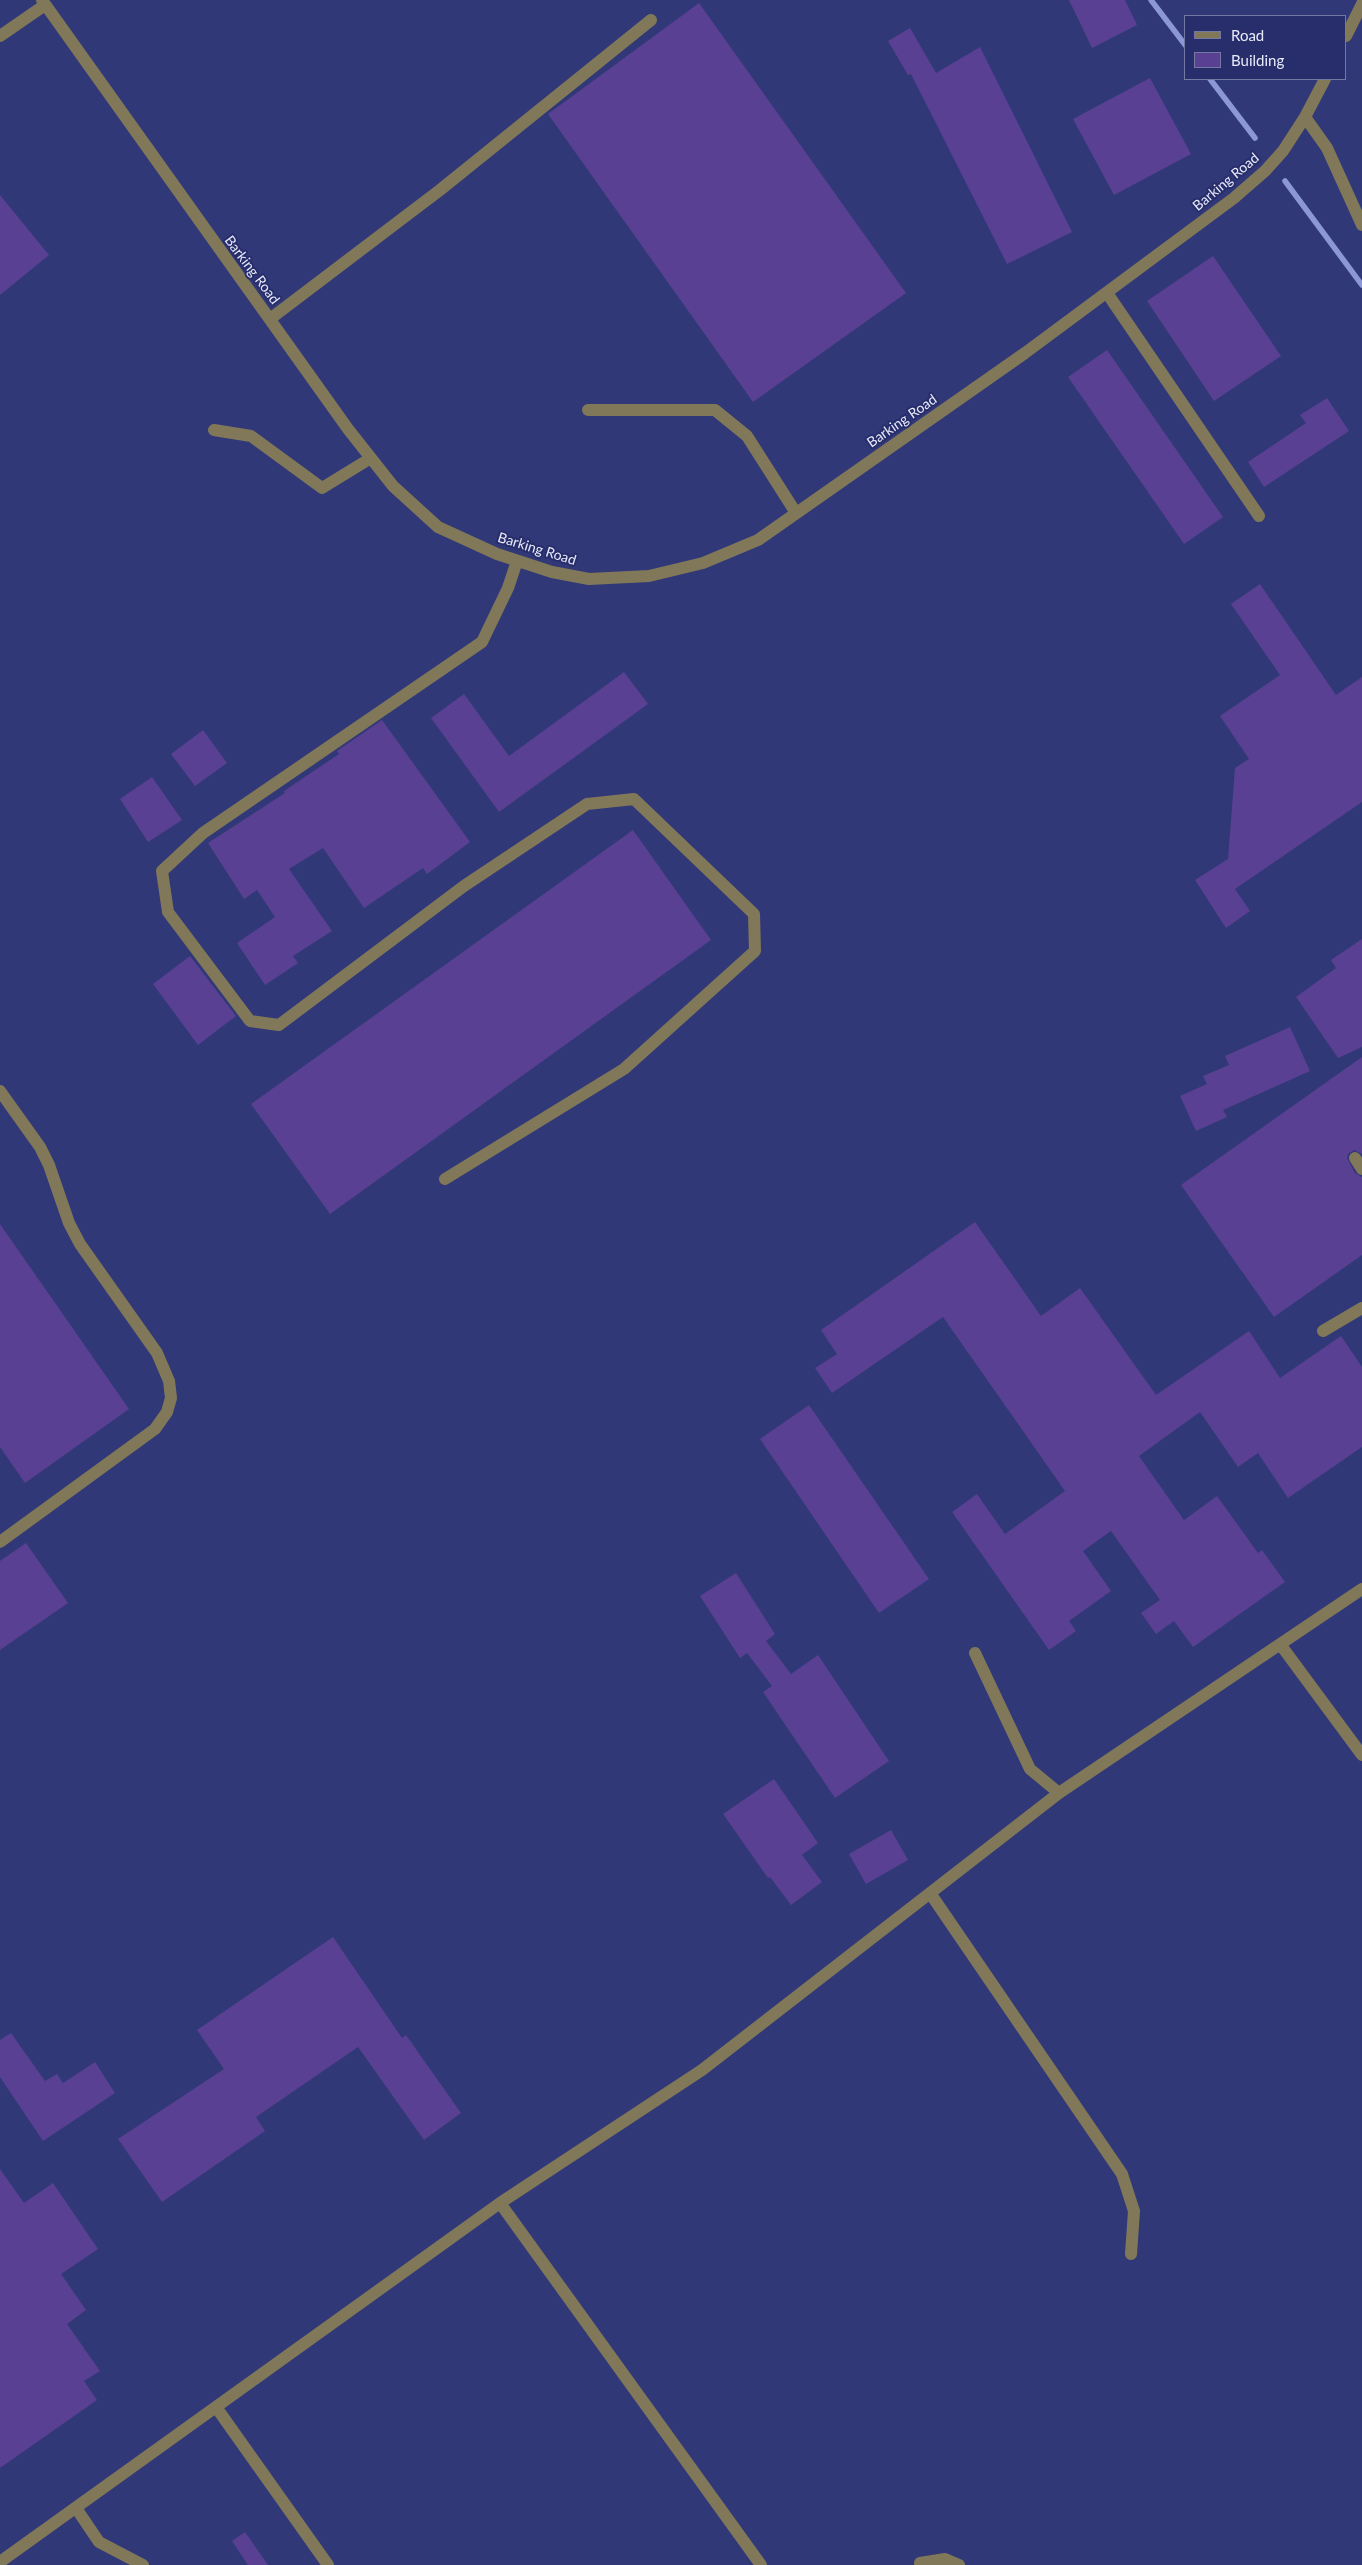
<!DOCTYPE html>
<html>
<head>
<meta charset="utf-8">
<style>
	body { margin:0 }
	#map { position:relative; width:1362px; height:2565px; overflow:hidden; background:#313877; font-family:Lato,sans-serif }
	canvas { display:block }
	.legend { position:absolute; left:1184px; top:15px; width:162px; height:65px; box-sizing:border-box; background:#282d6b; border:1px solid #7479a4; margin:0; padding:6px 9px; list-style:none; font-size:15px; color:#e6eaf9 }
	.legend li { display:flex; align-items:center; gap:10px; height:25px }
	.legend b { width:25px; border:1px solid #7479a4 }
</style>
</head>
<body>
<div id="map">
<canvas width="1362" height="2565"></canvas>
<ul class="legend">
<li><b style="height:6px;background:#807858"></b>Road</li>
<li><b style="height:14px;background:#594092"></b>Building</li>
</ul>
</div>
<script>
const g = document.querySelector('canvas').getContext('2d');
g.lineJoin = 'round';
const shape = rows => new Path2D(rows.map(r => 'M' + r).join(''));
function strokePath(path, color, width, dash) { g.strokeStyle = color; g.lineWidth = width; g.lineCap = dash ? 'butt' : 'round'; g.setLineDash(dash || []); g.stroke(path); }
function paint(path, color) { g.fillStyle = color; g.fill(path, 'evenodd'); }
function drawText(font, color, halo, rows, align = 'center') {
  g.font = font + ' Lato,sans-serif'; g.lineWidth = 4; g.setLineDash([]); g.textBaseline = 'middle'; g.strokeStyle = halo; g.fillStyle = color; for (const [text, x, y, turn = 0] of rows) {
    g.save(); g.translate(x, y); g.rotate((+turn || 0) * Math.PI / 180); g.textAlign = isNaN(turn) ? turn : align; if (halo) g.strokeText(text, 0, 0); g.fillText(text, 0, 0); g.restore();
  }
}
const stream = shape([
	[1151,0,1186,46],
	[1210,79,1255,138],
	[1285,181,1362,285]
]);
const building = shape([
	[1069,0,1125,0,1137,25,1092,48],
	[699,3,906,293,753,402,548,114],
	[910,28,936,73,980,47,1072,232,1007,264,911,74,908,75,888,41],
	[1150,78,1191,154,1114,195,1073,119],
	[0,195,49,255,0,295],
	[1213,256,1281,356,1214,401,1147,301],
	[1107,350,1223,517,1184,544,1068,377],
	[1327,398,1349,431,1264,487,1248,462,1306,423,1300,415],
	[1260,584,1336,695,1362,677,1362,802,1235,889,1250,911,1226,928,1195,880,1228,859,1235,768,1249,759,1220,716,1280,675,1231,604],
	[624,672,648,704,499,812,431,718,464,694,509,756],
	[382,720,470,842,427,874,423,868,364,908,323,848,289,869,332,931,293,956,298,963,265,985,237,943,275,917,257,890,244,899,208,843,285,793,284,791,339,754,337,751],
	[203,730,227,763,195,786,171,754],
	[152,777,182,820,148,842,120,799],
	[633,830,711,940,330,1214,251,1104],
	[1362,939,1362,1047,1338,1058,1296,997,1336,968,1331,960],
	[190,956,236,1016,198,1045,153,984],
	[1290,1027,1310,1071,1223,1110,1227,1117,1196,1131,1180,1096,1207,1084,1203,1076,1229,1065,1225,1056],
	[1362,1057,1362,1154,1354,1150,1348,1154,1347,1158,1355,1173,1362,1177,1362,1255,1274,1317,1181,1185],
	[975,1222,1041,1316,1080,1288,1156,1395,1249,1331,1280,1378,1341,1336,1362,1367,1362,1447,1288,1498,1258,1453,1238,1467,1200,1412,1139,1456,1184,1520,1217,1496,1258,1553,1262,1550,1285,1582,1193,1647,1174,1621,1156,1634,1141,1613,1160,1600,1111,1531,1083,1551,1111,1591,1069,1621,1076,1631,1049,1650,952,1512,977,1494,1005,1534,1065,1491,943,1317,832,1393,815,1368,837,1354,821,1330],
	[0,1224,129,1409,25,1483,0,1447],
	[809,1405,929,1579,879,1613,760,1439],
	[26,1543,68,1603,0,1650,0,1561],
	[736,1573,775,1634,766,1641,791,1674,818,1655,889,1761,835,1798,763,1692,772,1686,747,1653,740,1658,700,1596],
	[774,1779,818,1843,802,1855,822,1882,791,1905,770,1877,768,1878,723,1814],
	[891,1830,908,1860,866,1884,849,1854],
	[333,1937,402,2038,406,2035,461,2113,424,2140,358,2047,256,2117,265,2131,162,2202,118,2139,224,2069,197,2030],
	[11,2033,45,2081,57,2074,63,2083,95,2062,115,2093,43,2141,0,2077,0,2040],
	[0,2169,24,2203,53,2183,98,2249,61,2274,86,2310,67,2324,100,2371,84,2381,97,2400,0,2468],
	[245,2532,268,2565,248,2565,232,2541]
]);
const minor = shape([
	[42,0,348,429,393,486,438,527,497,554,552,572,589,579,649,576,703,563,758,540,1025,353,1234,198,1265,171,1283,151,1305,117,1325,79],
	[0,36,45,5],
	[1346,36,1362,4],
	[1305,117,1327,148,1362,225],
	[1107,293,1259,516],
	[270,319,440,190,651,20],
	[588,410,715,410,747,436,796,513],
	[214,430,251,436,322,488,371,458],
	[0,1091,40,1147,49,1165,69,1223,80,1244,157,1353,169,1381,171,1398,167,1412,155,1429,0,1542],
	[1355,1158,1362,1169],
	[445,1179,624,1069,755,951,754,914,634,799,587,804,464,886,279,1025,250,1021,168,912,162,871,203,833,482,642,508,588,517,561],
	[1323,1331,1362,1308],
	[1280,1644,1362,1755],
	[975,1653,1030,1769,1059,1793],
	[930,1893,1122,2174,1134,2211,1131,2254],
	[500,2203,761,2565],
	[216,2407,328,2565],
	[76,2508,99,2542,143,2565],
	[0,2562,500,2203,702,2070,1059,1793,1362,1589],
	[920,2563,945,2559,959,2565]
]);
const streetNames = [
	["Barking Road",1226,182,-40],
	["Barking Road",252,270,53],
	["Barking Road",902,421,-35],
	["Barking Road",537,549,17]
];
strokePath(stream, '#8c97d7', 5.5);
paint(building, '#594092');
strokePath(minor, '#807858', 12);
drawText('14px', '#e6eaf9', '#282d6b', streetNames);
</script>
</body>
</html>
